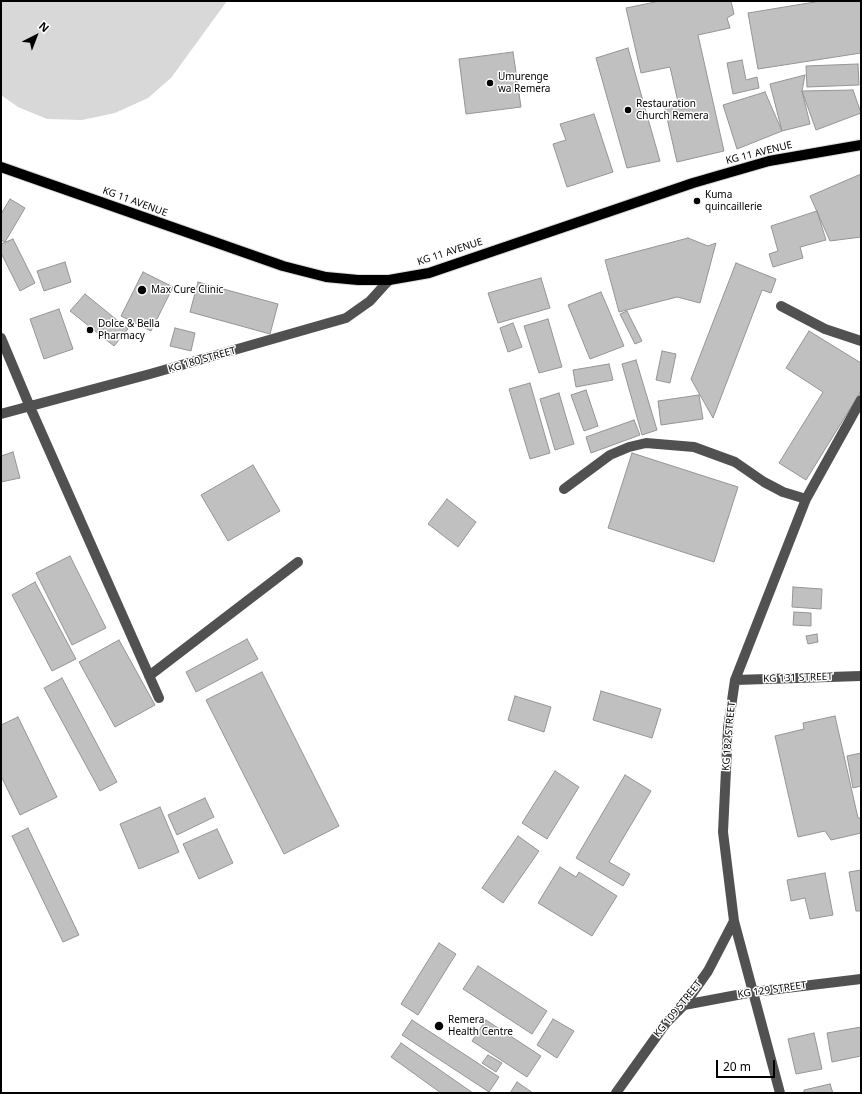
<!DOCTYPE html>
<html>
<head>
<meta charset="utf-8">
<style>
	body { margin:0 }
	#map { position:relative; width:862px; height:1094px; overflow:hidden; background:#fff; font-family:"Noto Sans",sans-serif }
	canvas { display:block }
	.frame { position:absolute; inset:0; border:2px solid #000; pointer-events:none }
	.north { position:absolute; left:16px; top:16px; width:40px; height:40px; -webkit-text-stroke:3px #fff; paint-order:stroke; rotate:42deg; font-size:11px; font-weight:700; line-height:16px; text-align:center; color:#000 }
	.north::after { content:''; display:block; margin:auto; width:14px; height:18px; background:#000; clip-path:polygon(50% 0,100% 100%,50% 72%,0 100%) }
	.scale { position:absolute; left:716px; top:1060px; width:59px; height:18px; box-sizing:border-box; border:2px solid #000; border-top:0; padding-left:5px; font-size:12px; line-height:14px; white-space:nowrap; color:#000; -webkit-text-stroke:3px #fff; paint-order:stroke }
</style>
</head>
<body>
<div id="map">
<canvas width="862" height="1094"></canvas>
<div class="frame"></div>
<div class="north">N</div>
<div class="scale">20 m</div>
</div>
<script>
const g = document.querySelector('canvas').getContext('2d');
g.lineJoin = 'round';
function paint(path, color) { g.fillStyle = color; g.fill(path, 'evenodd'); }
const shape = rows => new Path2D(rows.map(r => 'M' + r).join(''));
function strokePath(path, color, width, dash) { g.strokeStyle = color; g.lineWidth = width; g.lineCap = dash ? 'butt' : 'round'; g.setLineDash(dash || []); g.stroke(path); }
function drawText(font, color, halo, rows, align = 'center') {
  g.font = font + ' "Noto Sans",sans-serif'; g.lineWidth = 3; g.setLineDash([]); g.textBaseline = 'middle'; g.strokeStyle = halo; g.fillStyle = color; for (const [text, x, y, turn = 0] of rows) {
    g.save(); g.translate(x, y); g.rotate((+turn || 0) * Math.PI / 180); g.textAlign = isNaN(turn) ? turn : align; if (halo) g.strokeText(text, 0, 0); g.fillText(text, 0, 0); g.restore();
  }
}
const green = shape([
	[1,1,227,1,171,78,148,98,115,113,82,120,47,119,18,107,1,95]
]);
const building = shape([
	[660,1,731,1,734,14,727,18,730,28,698,35,724,151,677,162,664,105,678,102,670,67,641,73,626,8,660,1],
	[821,1,861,1,861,53,758,69,748,13,821,1],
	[628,48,660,161,627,168,596,58,628,48],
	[513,52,521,107,466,114,459,59,513,52],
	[742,60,746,80,757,77,759,88,733,94,727,63,742,60],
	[858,64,859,85,807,87,806,66,858,64],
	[805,75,802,91,810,124,782,131,770,84,805,75],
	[853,90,861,113,816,130,802,91,853,90],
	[765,92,782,131,737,149,723,105,765,92],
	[594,114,613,172,567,187,553,144,566,140,560,124,594,114],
	[861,174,861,237,830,241,810,196,861,174],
	[10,199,25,208,5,242,1,240,1,214,10,199],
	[817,211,826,240,800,247,803,258,773,267,769,254,778,251,771,226,817,211],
	[688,238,708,246,716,243,700,303,677,297,619,312,605,260,688,238],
	[13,239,35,283,20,291,1,253,1,244,13,239],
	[65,262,71,282,44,291,37,271,65,262],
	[736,263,776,279,771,293,762,290,713,418,691,379,736,263],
	[143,272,173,287,151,331,121,316,143,272],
	[541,278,550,308,498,323,488,293,541,278],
	[198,282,278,304,270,334,190,312,198,282],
	[601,292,624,346,590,359,568,305,601,292],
	[85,294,128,329,114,346,70,311,85,294],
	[59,309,73,349,44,359,30,319,59,309],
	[627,311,642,341,635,344,620,314,627,311],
	[548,319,562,367,539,373,524,326,548,319],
	[513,323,522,347,508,352,500,328,513,323],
	[175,328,195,333,191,351,170,346,175,328],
	[809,331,861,363,861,391,806,480,779,463,823,392,786,368,809,331],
	[662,351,676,354,670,383,656,380,662,351],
	[636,360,657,430,642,435,622,364,636,360],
	[609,364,613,380,576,387,573,370,609,364],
	[530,383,550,453,530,459,509,389,530,383],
	[586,390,598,426,584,431,571,395,586,390],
	[559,393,574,444,555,450,540,399,559,393],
	[699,395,703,419,661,425,658,401,699,395],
	[634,420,640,435,591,453,586,437,634,420],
	[13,452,20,478,1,482,1,456,13,452],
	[632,453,738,487,714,562,608,528,632,453],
	[253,465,280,511,228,541,201,495,253,465],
	[447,499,476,522,458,547,428,524,447,499],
	[70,556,106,628,72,645,36,573,70,556],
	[35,582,76,659,52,671,12,595,35,582],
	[793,587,822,589,821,609,792,607,793,587],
	[794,612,811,613,811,626,793,625,794,612],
	[817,634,818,642,808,644,806,636,817,634],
	[247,639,258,659,196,692,186,672,247,639],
	[119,640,155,705,115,727,79,662,119,640],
	[262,672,339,826,284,854,206,700,262,672],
	[62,678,117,782,100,791,44,688,62,678],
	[601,691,661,709,652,738,593,720,601,691],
	[515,696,551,707,544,732,508,720,515,696],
	[835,716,858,818,861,818,861,833,831,840,825,831,798,837,775,736,804,729,803,723,835,716],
	[18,717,57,797,20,815,1,776,1,725,18,717],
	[861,753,861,786,853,788,847,756,861,753],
	[555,771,579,787,547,839,522,823,555,771],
	[625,775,651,791,609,862,630,874,623,886,576,858,625,775],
	[205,798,214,817,177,835,168,815,205,798],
	[160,807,179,852,139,869,120,824,160,807],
	[28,828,79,935,63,942,12,836,28,828],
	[217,829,233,863,199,879,183,844,217,829],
	[518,836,539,851,503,903,482,888,518,836],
	[560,867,576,877,579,872,617,896,592,936,538,903,560,867],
	[861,870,861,911,856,911,849,872,861,870],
	[825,873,833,915,810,919,805,898,791,901,787,880,825,873],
	[439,943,456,954,418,1015,401,1004,439,943],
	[478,966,547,1011,532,1034,463,989,478,966],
	[553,1019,574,1031,557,1058,537,1045,553,1019],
	[412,1020,499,1077,489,1092,402,1035,412,1020],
	[486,1020,541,1056,527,1077,472,1041,486,1020],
	[861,1027,861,1056,832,1062,827,1033,861,1027],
	[814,1033,822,1069,796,1074,788,1039,814,1033],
	[401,1043,473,1093,441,1093,391,1057,401,1043],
	[488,1055,502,1063,496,1072,482,1063,488,1055],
	[517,1082,533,1093,510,1093,517,1082],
	[830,1084,833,1093,804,1093,804,1090,830,1084]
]);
const minor = shape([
	[781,306,825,329,861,341],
	[1,338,30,407,159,698],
	[1,414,150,374,346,318,370,301,389,280],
	[564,489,610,455,629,447,646,443,694,447,735,462,764,482,783,492,806,499],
	[149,676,298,562],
	[735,680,861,676],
	[684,1005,753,992,861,979],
	[616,1093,666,1023,684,1005,708,971,734,921],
	[780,1093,734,921,723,832,728,728,735,680,806,499,861,400]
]);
const major = shape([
	[1,167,283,266,326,277,358,280,389,280,429,273,693,183,769,161,861,145]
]);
const markers = [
	[490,83,4,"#000"],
	[628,110,4,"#000"],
	[697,201,4,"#000"],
	[142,290,5,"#000"],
	[90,330,4,"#000"],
	[439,1026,5,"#000"]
];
const poiNames = [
	["Umurenge",498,77],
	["wa Remera",498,89],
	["Restauration",636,104],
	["Church Remera",636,116],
	["Kuma",705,195],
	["quincaillerie",705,207],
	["Max Cure Clinic",151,290],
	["Dolce & Bella",98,324],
	["Pharmacy",98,336],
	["Remera",448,1020],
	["Health Centre",448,1032]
];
const streetNames = [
	["KG 11 AVENUE",759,153,-14],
	["KG 11 AVENUE",135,202,20],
	["KG 11 AVENUE",450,252,-18],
	["KG 180 STREET",202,360,-16],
	["KG 131 STREET",798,678,-2],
	["KG 182 STREET",729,736,-85],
	["KG 129 STREET",772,990,-8],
	["KG 109 STREET",678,1009,-51]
];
paint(green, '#d8d8d8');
paint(building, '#c0c0c0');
strokePath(building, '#959595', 1);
strokePath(major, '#dbdbdb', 12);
strokePath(minor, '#515151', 10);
strokePath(major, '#000', 10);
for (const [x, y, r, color] of markers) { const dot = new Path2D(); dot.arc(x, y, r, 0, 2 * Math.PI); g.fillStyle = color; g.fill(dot); strokePath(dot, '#fff', 1.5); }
drawText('10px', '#000', '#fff', poiNames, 'left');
drawText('10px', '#000', '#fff', streetNames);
</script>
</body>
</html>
